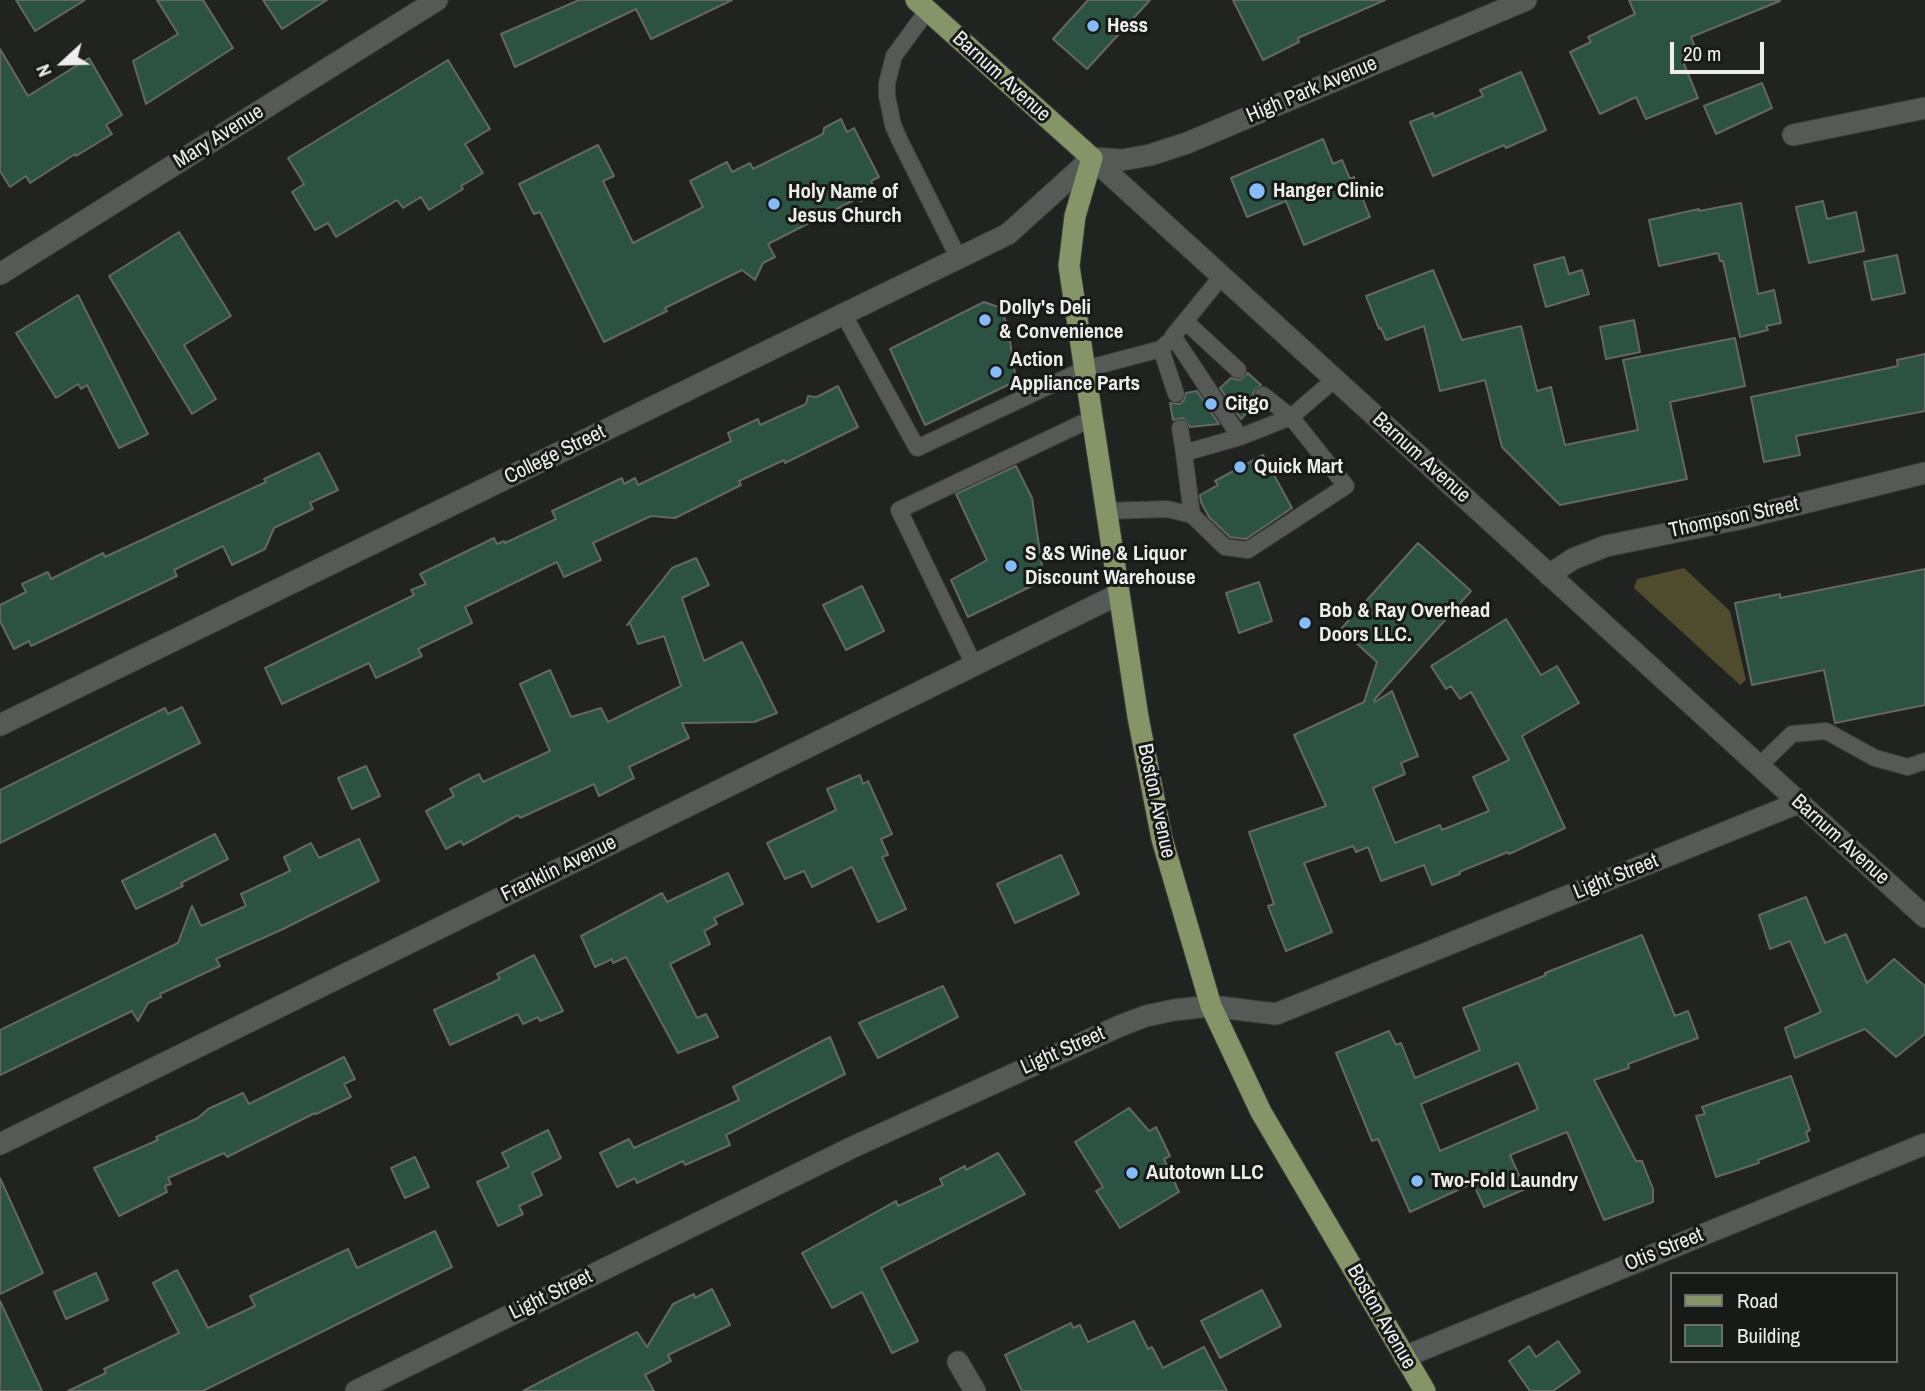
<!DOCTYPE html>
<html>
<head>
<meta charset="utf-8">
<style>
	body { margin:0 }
	#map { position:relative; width:1925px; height:1391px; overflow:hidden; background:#212321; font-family:"Archivo Narrow",sans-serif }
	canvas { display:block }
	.legend { position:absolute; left:1670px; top:1272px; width:228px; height:91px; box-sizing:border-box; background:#181a18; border:2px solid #6d6e6d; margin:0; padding:9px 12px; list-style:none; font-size:21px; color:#ecedec }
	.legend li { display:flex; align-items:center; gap:14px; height:35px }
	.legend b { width:35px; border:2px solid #6d6e6d }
	.north { position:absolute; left:28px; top:28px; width:70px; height:70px; -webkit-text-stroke:5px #181a18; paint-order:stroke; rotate:248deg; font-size:19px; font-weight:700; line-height:28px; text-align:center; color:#ecedec }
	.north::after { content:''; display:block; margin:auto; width:24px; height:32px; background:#ecedec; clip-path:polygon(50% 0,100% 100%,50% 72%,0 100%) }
	.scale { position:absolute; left:1670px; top:42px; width:94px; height:32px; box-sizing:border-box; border:4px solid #ecedec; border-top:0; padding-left:9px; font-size:21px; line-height:24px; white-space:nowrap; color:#ecedec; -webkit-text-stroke:5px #181a18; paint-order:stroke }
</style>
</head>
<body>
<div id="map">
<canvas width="1925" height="1391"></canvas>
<ul class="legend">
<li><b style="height:9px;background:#869567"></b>Road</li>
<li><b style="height:19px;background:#2b5243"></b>Building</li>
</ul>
<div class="north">N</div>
<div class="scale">20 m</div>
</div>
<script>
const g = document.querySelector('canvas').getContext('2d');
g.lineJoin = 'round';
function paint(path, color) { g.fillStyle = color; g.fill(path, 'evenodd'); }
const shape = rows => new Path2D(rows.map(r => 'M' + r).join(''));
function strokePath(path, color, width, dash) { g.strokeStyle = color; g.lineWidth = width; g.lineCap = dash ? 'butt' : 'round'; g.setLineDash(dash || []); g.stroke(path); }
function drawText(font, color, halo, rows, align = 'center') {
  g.font = font + ' "Archivo Narrow",sans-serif'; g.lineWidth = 6; g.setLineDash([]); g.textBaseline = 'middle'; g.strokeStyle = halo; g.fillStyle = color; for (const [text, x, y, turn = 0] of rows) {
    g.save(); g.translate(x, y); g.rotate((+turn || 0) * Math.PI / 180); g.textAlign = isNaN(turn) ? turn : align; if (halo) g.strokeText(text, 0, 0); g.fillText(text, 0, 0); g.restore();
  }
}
const green = shape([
	[1684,568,1730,611,1746,680,1740,685,1634,588,1637,579]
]);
const building = shape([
	[16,0,85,0,35,31,16,0],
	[157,0,203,0,233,48,146,104,133,61,178,34,157,0],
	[263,0,327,0,282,29,263,0],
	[579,0,732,0,651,39,636,9,515,67,501,34,579,0],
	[1088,0,1150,0,1087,69,1053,39,1088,0],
	[1233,0,1385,0,1298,38,1299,42,1263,60,1233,0],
	[1629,0,1780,0,1780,1,1691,37,1697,52,1682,59,1698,98,1646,119,1636,97,1600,114,1570,52,1591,42,1588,37,1635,14,1629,0],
	[0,49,28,96,89,58,122,115,106,125,112,134,76,156,75,154,30,183,26,176,10,187,0,171,0,49],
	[448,60,490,129,465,144,483,173,461,186,463,189,429,210,421,197,403,208,397,200,336,237,328,223,315,230,292,192,304,184,288,158,448,60],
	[1521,72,1546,130,1506,148,1504,145,1433,176,1410,122,1433,113,1434,117,1483,96,1480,90,1521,72],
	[1762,83,1772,108,1716,134,1704,106,1762,83],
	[841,119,847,132,854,128,879,177,871,181,877,193,861,201,856,199,768,244,775,257,763,263,755,280,742,270,665,308,667,311,604,342,540,212,534,214,519,184,598,145,614,176,603,181,633,243,703,207,690,181,727,162,732,172,750,163,753,169,823,134,824,128,841,119],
	[1323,139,1333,164,1342,160,1350,179,1354,177,1370,217,1304,245,1286,201,1247,217,1231,178,1323,139],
	[1823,201,1827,219,1856,212,1864,251,1809,263,1796,207,1823,201],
	[1741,203,1758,294,1774,290,1781,323,1766,326,1768,330,1740,337,1723,261,1720,261,1718,253,1659,266,1649,220,1699,209,1699,211,1741,203],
	[179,232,231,316,184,345,216,399,192,414,109,276,179,232],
	[1897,255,1905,293,1872,300,1864,262,1897,255],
	[1564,257,1569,274,1582,270,1589,294,1546,307,1534,265,1564,257],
	[1433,270,1462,340,1521,326,1537,391,1551,387,1565,445,1638,430,1623,360,1735,338,1745,386,1670,402,1687,479,1560,505,1502,447,1485,380,1440,391,1424,326,1386,340,1381,328,1379,329,1366,296,1433,270],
	[78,295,148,434,119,448,87,385,81,389,78,384,56,398,16,333,78,295],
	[984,302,1001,308,1008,328,1016,381,925,425,890,349,984,302],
	[1634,320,1640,352,1606,359,1600,327,1634,320],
	[1925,354,1925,411,1796,436,1800,455,1764,462,1751,397,1898,366,1897,360,1925,354],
	[1248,373,1261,385,1253,393,1256,403,1241,419,1220,388,1231,378,1240,380,1248,373],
	[838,386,858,427,785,463,784,460,739,481,741,485,675,518,651,516,593,543,601,560,564,577,557,562,465,607,472,623,418,649,422,656,376,678,369,663,282,704,265,668,414,595,411,590,426,584,420,574,494,538,497,544,504,541,505,543,556,519,552,511,622,478,624,484,635,478,638,485,731,441,728,433,758,419,760,425,806,404,808,396,817,397,838,386],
	[1197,391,1219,424,1190,427,1183,418,1173,420,1170,403,1180,404,1184,400,1186,393,1197,391],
	[319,453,338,490,310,503,313,509,274,528,265,549,232,565,223,546,174,570,177,576,31,646,29,641,14,649,0,621,0,605,26,592,22,584,48,572,51,579,103,553,105,557,266,482,264,479,319,453],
	[1263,455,1292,508,1246,539,1230,537,1209,517,1201,502,1200,495,1218,485,1215,481,1263,455],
	[1016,466,1032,498,1044,580,968,617,951,580,987,560,956,494,1016,466],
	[1418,543,1471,591,1374,700,1375,702,1392,691,1418,756,1401,763,1405,774,1373,788,1395,843,1440,825,1442,830,1489,811,1473,777,1509,760,1471,692,1460,699,1451,686,1446,689,1431,666,1506,619,1541,675,1557,666,1579,703,1522,736,1565,828,1509,854,1508,852,1459,872,1460,874,1432,885,1424,865,1381,881,1368,847,1356,852,1353,846,1304,863,1332,932,1286,951,1268,906,1274,904,1249,832,1326,806,1294,735,1364,702,1377,662,1341,629,1418,543],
	[696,558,709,585,682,598,704,661,742,642,777,713,754,722,682,723,689,738,629,767,634,778,599,796,594,784,520,818,518,815,463,845,461,841,446,849,426,811,454,796,450,789,479,774,483,782,550,751,520,684,550,670,571,717,601,708,608,722,681,686,664,636,638,644,630,623,627,625,672,568,696,558],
	[1925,569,1925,705,1835,723,1824,670,1752,685,1735,603,1780,594,1780,598,1925,569],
	[1259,582,1272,621,1239,633,1226,593,1259,582],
	[862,586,884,631,846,650,823,605,862,586],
	[182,707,200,743,0,843,0,790,165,708,168,714,182,707],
	[366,766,380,796,352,809,338,778,366,766],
	[860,775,863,784,868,781,892,834,881,839,888,855,882,857,906,909,878,922,852,867,812,887,804,871,785,879,767,843,836,810,827,789,860,775],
	[215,834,228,859,181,883,183,886,136,909,122,881,215,834],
	[359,839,379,881,281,930,216,959,220,966,160,994,161,997,148,1003,138,1021,132,1011,0,1075,0,1030,178,943,192,906,201,926,246,906,241,894,290,871,284,857,311,843,319,858,359,839],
	[1061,855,1079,894,1015,923,997,884,1061,855],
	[728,873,743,904,714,918,717,924,704,931,710,944,670,964,697,1018,706,1014,718,1037,678,1053,626,957,613,963,612,959,595,967,581,936,662,893,667,902,728,873],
	[1806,897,1825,943,1846,934,1867,983,1894,959,1925,986,1925,1034,1896,1057,1865,1029,1795,1058,1785,1028,1821,1012,1790,941,1770,949,1759,915,1806,897],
	[1642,935,1675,1016,1688,1011,1698,1038,1628,1064,1629,1068,1594,1080,1636,1161,1642,1161,1653,1189,1653,1202,1604,1220,1567,1132,1510,1155,1525,1189,1484,1207,1473,1183,1410,1212,1378,1139,1372,1141,1336,1053,1389,1031,1396,1045,1401,1043,1415,1078,1480,1050,1463,1008,1546,975,1545,973,1642,935],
	[1518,1063,1538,1109,1440,1151,1421,1104,1518,1063],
	[534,955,563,1011,540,1021,538,1017,523,1024,518,1014,450,1045,434,1010,500,979,497,974,534,955],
	[943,986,958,1017,878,1058,859,1023,943,986],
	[830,1037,845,1074,726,1135,730,1145,685,1165,683,1161,637,1183,635,1178,617,1187,600,1153,629,1139,634,1148,739,1100,733,1087,830,1037],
	[344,1057,355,1079,344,1084,351,1097,316,1114,315,1113,227,1157,224,1153,168,1178,171,1184,165,1186,167,1192,119,1216,94,1168,158,1140,156,1137,198,1118,208,1109,243,1093,249,1104,344,1057],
	[1791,1076,1810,1130,1806,1132,1809,1141,1758,1160,1759,1163,1716,1177,1696,1116,1705,1114,1702,1107,1791,1076],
	[1129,1108,1149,1131,1156,1127,1170,1156,1164,1159,1179,1192,1120,1228,1096,1191,1103,1187,1075,1142,1129,1108],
	[548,1130,561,1158,532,1173,542,1195,519,1206,523,1214,498,1226,477,1182,509,1167,502,1153,548,1130],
	[998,1153,1025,1194,881,1268,918,1341,892,1353,862,1292,832,1308,802,1253,896,1201,898,1206,943,1185,940,1179,965,1166,966,1170,998,1153],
	[415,1157,429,1187,405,1198,391,1168,415,1157],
	[0,1178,43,1273,0,1294,0,1178],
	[435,1231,452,1267,203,1391,68,1391,106,1373,104,1369,179,1333,153,1283,177,1270,208,1328,255,1306,250,1296,348,1249,357,1268,435,1231],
	[96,1273,108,1300,66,1319,54,1292,96,1273],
	[712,1289,730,1325,668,1355,671,1361,645,1375,654,1391,523,1391,637,1332,647,1347,673,1304,694,1294,695,1298,712,1289],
	[1262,1290,1281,1326,1220,1358,1201,1321,1262,1290],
	[0,1301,42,1391,0,1391,0,1301],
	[1134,1321,1148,1349,1152,1347,1163,1368,1204,1347,1227,1391,1022,1391,1005,1355,1071,1323,1073,1328,1080,1325,1088,1342,1134,1321],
	[1558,1341,1580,1372,1553,1391,1530,1391,1509,1361,1529,1346,1536,1357,1558,1341]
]);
const lane = shape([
	[927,11,894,56,887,83,887,96,893,125,899,139,959,259],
	[1222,276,1173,336,1240,437],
	[844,315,917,448,1085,369,1161,349],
	[1186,322,1238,370],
	[1167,343,1161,349,1176,394],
	[1180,428,1184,453,1240,437,1291,417,1335,379],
	[1184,453,1192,515],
	[1107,511,1167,509,1192,515,1225,547,1248,550,1346,486,1291,417,1263,395],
	[974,665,899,510,1093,418],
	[1759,766,1792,734,1826,731,1875,758,1908,767,1925,761]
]);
const street = shape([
	[1793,135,1925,108],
	[0,274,437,0],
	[1549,575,1573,559,1606,546,1739,519,1925,473],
	[0,725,1008,234,1092,158,1122,160,1150,155,1187,143,1526,0],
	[0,1144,1119,594],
	[1404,1357,1925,1144],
	[958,1362,975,1391],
	[356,1391,853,1147,1122,1025,1146,1016,1174,1010,1211,1006,1276,1014,1798,803]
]);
const secondary = shape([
	[1092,158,1925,917]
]);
const primary = shape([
	[916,0,1092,158,1075,216,1069,266,1138,717,1162,839,1211,1006,1261,1112,1425,1391]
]);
const markers = [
	[1093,26,7,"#86bbfb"],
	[1257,191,9,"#86bbfb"],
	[774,204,7,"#86bbfb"],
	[985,320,7,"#86bbfb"],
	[996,372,7,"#86bbfb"],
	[1211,404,7,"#86bbfb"],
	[1240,467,7,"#86bbfb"],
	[1011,566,7,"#86bbfb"],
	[1305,623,7,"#86bbfb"],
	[1132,1173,7,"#86bbfb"],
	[1417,1181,7,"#86bbfb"]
];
const poiNames = [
	["Hess",1107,26],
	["Hanger Clinic",1273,191],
	["Holy Name of",788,192],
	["Jesus Church",788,216],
	["Dolly's Deli",999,308],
	["& Convenience",999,332],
	["Action",1010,360],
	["Appliance Parts",1010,384],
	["Citgo",1225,404],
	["Quick Mart",1254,467],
	["S &S Wine & Liquor",1025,554],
	["Discount Warehouse",1025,578],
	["Bob & Ray Overhead",1319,611],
	["Doors LLC.",1319,635],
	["Autotown LLC",1146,1173],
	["Two-Fold Laundry",1431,1181]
];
const streetNames = [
	["Barnum Avenue",1001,77,42],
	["High Park Avenue",1312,90,-23],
	["Mary Avenue",219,137,-32],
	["College Street",555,455,-26],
	["Barnum Avenue",1421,458,42],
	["Thompson Street",1734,518,-12],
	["Boston Avenue",1156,801,78],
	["Barnum Avenue",1840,840,42],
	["Franklin Avenue",559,869,-26],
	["Light Street",1616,877,-22],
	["Light Street",1063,1051,-24],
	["Otis Street",1664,1250,-22],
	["Light Street",551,1295,-26],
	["Boston Avenue",1381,1317,60]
];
paint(green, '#4f4b2d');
paint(building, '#2b5243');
strokePath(building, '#646766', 2);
strokePath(lane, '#3c3e3c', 18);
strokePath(street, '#3c3e3c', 23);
strokePath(secondary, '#3c3e3c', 23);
strokePath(primary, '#3c3e3c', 23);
strokePath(lane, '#575957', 16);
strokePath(street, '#575957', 21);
strokePath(secondary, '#575957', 21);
strokePath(primary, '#869567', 21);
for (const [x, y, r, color] of markers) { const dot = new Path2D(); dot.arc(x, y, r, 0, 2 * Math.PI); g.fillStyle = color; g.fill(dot); strokePath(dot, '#181a18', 2.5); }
drawText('bold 21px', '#ecedec', '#181a18', poiNames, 'left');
drawText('21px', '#ecedec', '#181a18', streetNames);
</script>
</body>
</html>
